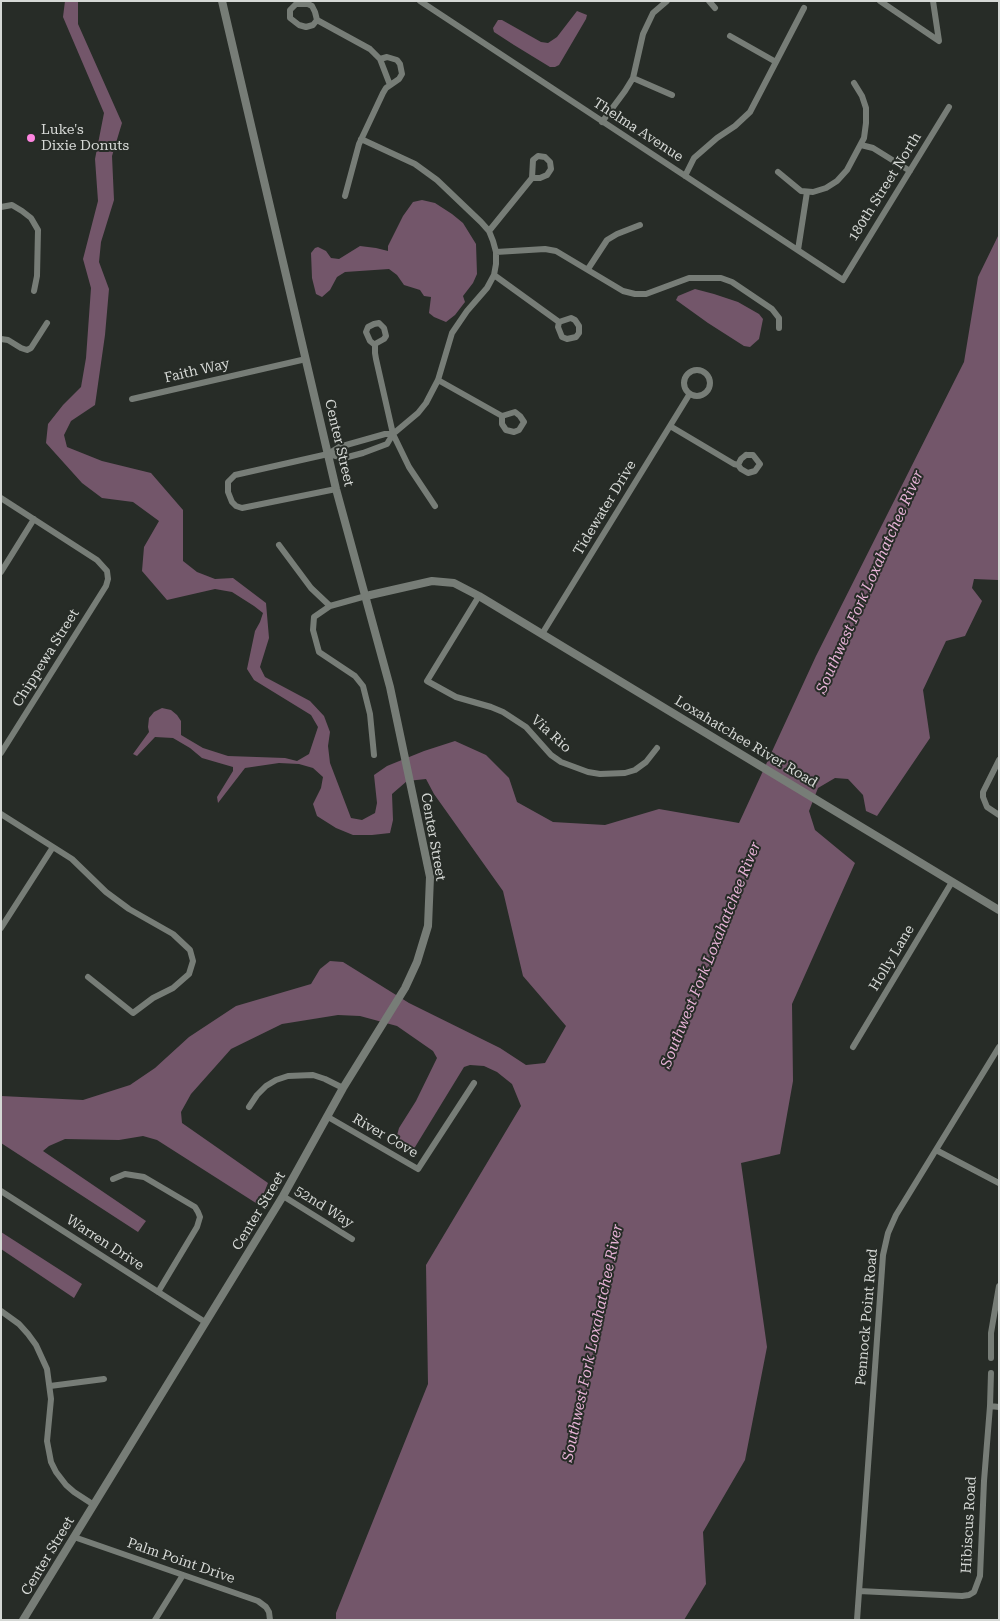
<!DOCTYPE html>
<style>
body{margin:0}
#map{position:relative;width:1000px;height:1621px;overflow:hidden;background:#272c27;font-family:"Roboto Serif",serif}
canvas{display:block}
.frame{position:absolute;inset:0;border:2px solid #d5d8d5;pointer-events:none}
</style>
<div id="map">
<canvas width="1000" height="1621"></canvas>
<div class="frame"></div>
</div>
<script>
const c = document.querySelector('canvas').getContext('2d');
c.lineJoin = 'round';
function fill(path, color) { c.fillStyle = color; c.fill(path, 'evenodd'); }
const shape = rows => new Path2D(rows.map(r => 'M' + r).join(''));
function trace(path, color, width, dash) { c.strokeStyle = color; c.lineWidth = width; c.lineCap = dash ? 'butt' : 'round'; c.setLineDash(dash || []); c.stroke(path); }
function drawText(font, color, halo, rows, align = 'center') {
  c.font = font + ' "Roboto Serif",serif'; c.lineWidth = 4; c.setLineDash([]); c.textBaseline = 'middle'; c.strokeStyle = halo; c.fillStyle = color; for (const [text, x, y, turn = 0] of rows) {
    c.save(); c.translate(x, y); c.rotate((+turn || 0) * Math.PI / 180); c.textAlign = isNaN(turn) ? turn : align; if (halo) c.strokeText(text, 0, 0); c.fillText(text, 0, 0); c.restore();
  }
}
fill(shape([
 [65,1,78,1,78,24,122,123,112,156,114,200,101,242,99,262,109,289,105,335,95,405,71,421,64,435,67,447,102,461,151,473,183,510,183,561,197,572,215,579,233,578,266,603,269,638,260,667,265,677,310,701,324,716,330,732,328,746,330,763,351,818,362,820,375,813,377,803,374,775,387,766,424,751,455,741,486,755,509,778,517,802,553,822,605,825,659,809,739,823,816,656,964,362,978,277,999,234,999,578,998,580,974,579,972,588,982,601,965,636,946,641,923,690,930,738,877,816,866,811,863,795,848,779,835,778,818,788,809,811,815,830,855,863,792,1004,793,1081,780,1154,741,1163,767,1347,745,1460,703,1532,706,1584,684,1620,336,1620,336,1613,428,1384,426,1265,521,1106,512,1084,497,1072,484,1066,470,1065,464,1067,412,1152,395,1143,399,1128,416,1101,437,1058,433,1051,397,1026,360,1016,338,1015,282,1024,231,1049,191,1094,181,1112,182,1123,268,1183,259,1205,157,1140,143,1136,119,1140,65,1139,49,1146,43,1151,146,1221,138,1232,1,1143,1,1096,83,1100,130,1085,155,1068,189,1037,236,1006,311,984,320,969,330,961,343,962,409,1003,500,1048,526,1065,545,1063,566,1026,523,976,503,891,434,794,426,779,407,781,392,794,393,820,390,833,372,835,353,835,336,828,317,816,313,804,321,788,323,777,313,768,299,764,279,763,245,768,218,803,217,797,233,771,233,767,202,758,190,748,173,738,155,737,137,756,133,754,149,732,148,727,149,718,154,712,162,708,171,710,177,715,181,721,181,735,203,748,228,756,285,758,297,761,309,754,318,727,311,715,254,680,247,669,255,631,260,622,263,613,254,606,232,592,215,589,167,600,142,571,144,547,159,521,133,502,102,498,82,483,46,443,48,424,63,405,81,387,86,358,91,288,83,259,98,201,95,159,104,113,63,17],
 [577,11,587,15,586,19,559,65,555,67,550,67,514,45,494,32,493,28,498,20,502,20,541,42,548,43,557,37],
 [422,200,435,203,452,214,463,223,476,244,477,274,473,283,463,296,465,302,455,315,446,322,434,317,429,313,431,297,424,296,420,290,404,285,397,275,389,269,345,272,337,277,330,290,322,297,316,294,312,278,311,253,315,248,318,247,326,251,331,258,339,259,360,246,376,248,388,251,388,246,403,216,413,202],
 [695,289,714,294,738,302,759,314,763,319,759,339,750,347,744,346,708,323,676,300,678,296],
 [1,1232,82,1284,74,1298,1,1249]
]), '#73566a');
trace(shape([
 [420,1,843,280,949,107],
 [709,1,715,8],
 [880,1,939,41,933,1],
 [317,20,315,12,312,6,308,4,296,4,290,10,290,18,299,25,306,27,313,25,317,20,370,49,380,59,390,85],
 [730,36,776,62],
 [633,78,672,95],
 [602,122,625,91,633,78,643,34,653,13,667,1],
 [861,145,873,148,910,171],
 [778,172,801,191,813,192,826,188,837,181,847,170,864,138,866,123,866,108,862,96,854,83],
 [685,176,694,158,717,138,735,126,750,112,804,8],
 [345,196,359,144,383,93,386,88,399,79,402,74,400,64,397,60,387,57,380,59],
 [1,207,12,205,22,211,31,218,38,230,37,276,34,291],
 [489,231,532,178,533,160,538,156,545,157,550,162,551,169,547,175,540,178,532,178],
 [798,250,807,192],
 [496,252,545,249,556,251,623,291,635,294,646,294,689,278,721,278,732,282,772,309,779,318,779,328],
 [588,269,607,240,617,234,640,225],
 [494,275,559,322,558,327,562,337,567,339,576,337,579,333,579,326,575,320,571,318,559,322],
 [1,339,8,340,21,348,27,350,31,348,47,323],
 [375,345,370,341,366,332,368,327,374,324,379,323,384,328,386,336,384,339,375,344,375,353,376,359,393,434,409,467,435,506],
 '684 383a13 13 0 1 1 26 0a13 13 0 1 1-26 0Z',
 [438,380,502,416,502,424,506,430,514,432,519,430,524,422,520,416,515,412,502,416],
 [132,399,306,359],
 [670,426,734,464,738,465],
 [328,454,344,458,363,453,387,444,393,434,418,413,426,403,438,380,452,333,467,311,487,288,494,275,496,264,496,252,493,241,489,231,481,222,437,180,415,164,361,139],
 [746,455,753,455,760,464,755,471,748,473,741,469,738,465,741,459,746,455],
 [336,489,242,508,236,506,232,502,228,492,228,482,235,475,328,454,339,447,385,434,393,434],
 [1,498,97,560,107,571,108,579,106,586,1,753],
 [279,545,311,588,330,606],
 [1,572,34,519],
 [366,596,330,606,314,617,313,630,319,652,355,676,363,686,370,714,374,755],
 [479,596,427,681,456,697,491,707,503,712,526,727,551,755,561,762,588,772,600,774,625,773,635,770,646,762,657,748],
 [542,634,689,395],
 [999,760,983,792,983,797,987,807,999,815],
 [1,814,72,859,106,892,129,909,173,934,190,950,193,961,189,974,173,988,153,998,133,1013,88,977],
 [1,928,53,847],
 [853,1047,952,882],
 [249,1107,257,1095,266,1086,276,1080,288,1076,313,1075,325,1079,343,1088],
 [328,1117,418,1169,474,1083],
 [936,1150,999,1183],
 [113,1179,125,1174,144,1177,195,1207,198,1212,200,1217,197,1227,158,1292],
 [1,1191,205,1322],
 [283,1196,352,1239],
 [1,1311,19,1324,28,1334,36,1345,47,1369,51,1399,47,1441,51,1462,56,1472,66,1485,74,1492,94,1505],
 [991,1358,991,1333,999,1286],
 [50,1386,104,1379],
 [990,1406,999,1407],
 [74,1537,258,1601,266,1607,269,1612,270,1620],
 [859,1591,962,1596,969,1595,974,1592,980,1576,984,1481,990,1406,991,1373],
 [155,1620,183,1575],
 [857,1620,883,1255,888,1233,896,1215,999,1047]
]), '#777d77', 6);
trace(shape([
 [366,596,432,581,454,583,479,596,999,910],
 [23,1620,283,1196,343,1088,405,988,417,962,428,926,430,877,390,687,336,489,222,1]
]), '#777d77', 8);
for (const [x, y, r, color] of [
 [31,138,5,"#fe85e0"]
]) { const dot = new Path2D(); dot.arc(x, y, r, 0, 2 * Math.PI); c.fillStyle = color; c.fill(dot); trace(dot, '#272c27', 2); }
drawText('14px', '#d5d8d5', '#272c27', [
 ["Luke's",41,130],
 ["Dixie Donuts",41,146]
], 'left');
drawText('14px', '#d5d8d5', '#272c27', [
 ["Thelma Avenue",638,130,33],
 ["180th Street North",885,187,-58],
 ["Faith Way",197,371,-13],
 ["Center Street",339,443,77],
 ["Tidewater Drive",605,508,-59],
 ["Chippewa Street",46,658,-58],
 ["Via Rio",551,734,42],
 ["Loxahatchee River Road",746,742,31],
 ["Center Street",433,837,80],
 ["Holly Lane",892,958,-59],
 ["River Cove",385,1136,30],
 ["52nd Way",324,1207,32],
 ["Center Street",259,1211,-59],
 ["Warren Drive",105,1243,33],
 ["Pennock Point Road",867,1317,-85],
 ["Hibiscus Road",969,1525,-87],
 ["Center Street",48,1556,-59],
 ["Palm Point Drive",181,1561,19]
]);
drawText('italic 15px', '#e6b2d6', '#272c27', [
 ["Southwest Fork Loxahatchee River",870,582,-66],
 ["Southwest Fork Loxahatchee River",711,955,-68],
 ["Southwest Fork Loxahatchee River",593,1343,-78]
]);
</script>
